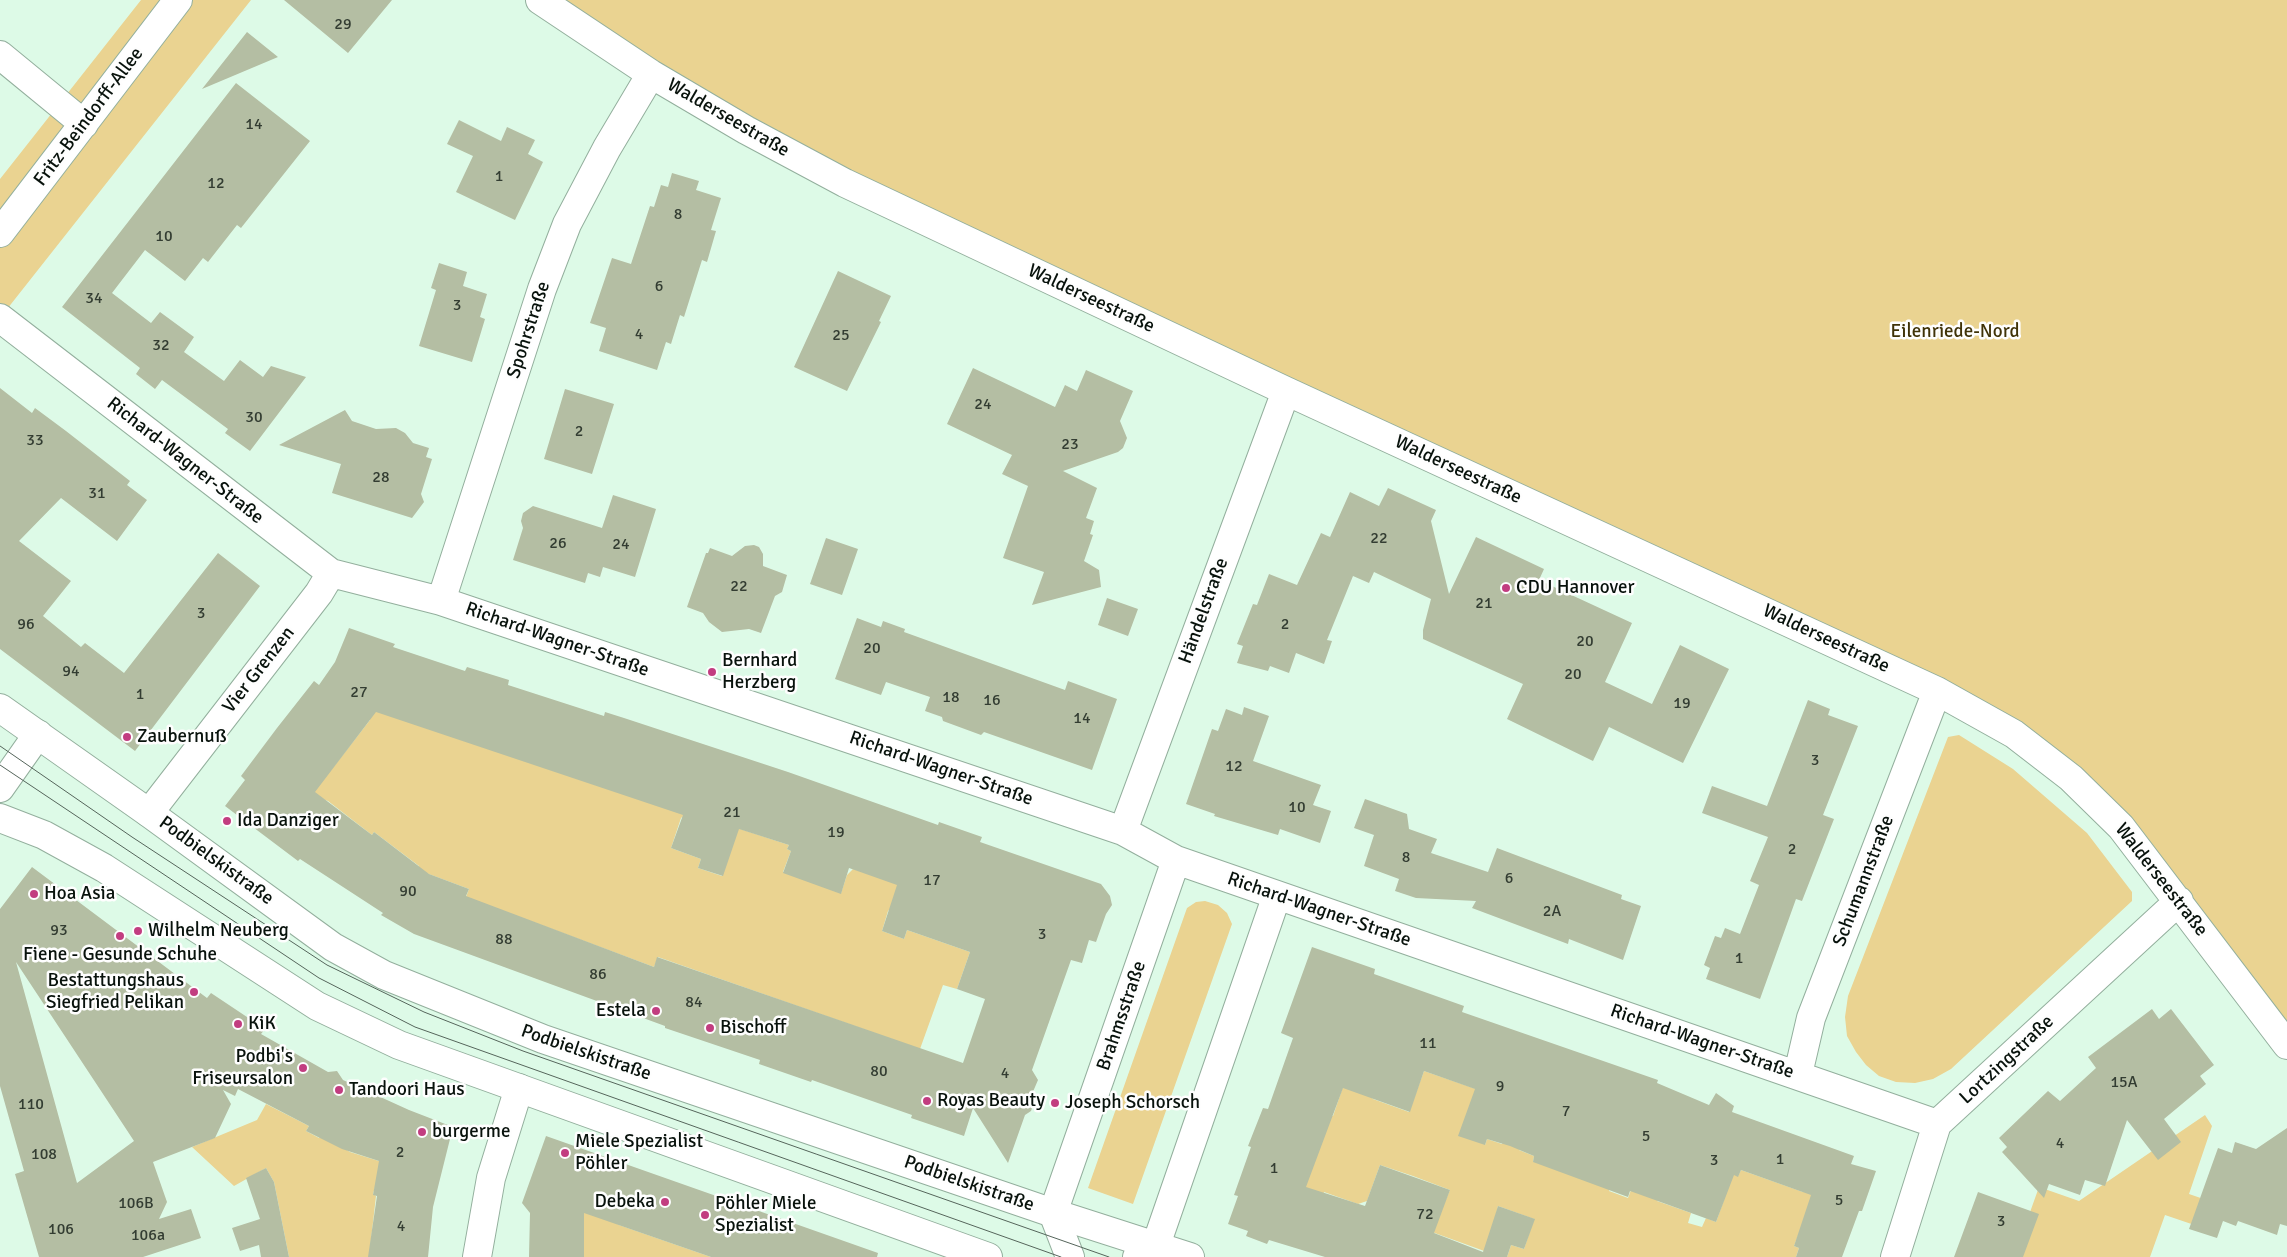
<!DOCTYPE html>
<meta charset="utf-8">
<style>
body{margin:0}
canvas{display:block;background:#ddfae7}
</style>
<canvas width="2287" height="1257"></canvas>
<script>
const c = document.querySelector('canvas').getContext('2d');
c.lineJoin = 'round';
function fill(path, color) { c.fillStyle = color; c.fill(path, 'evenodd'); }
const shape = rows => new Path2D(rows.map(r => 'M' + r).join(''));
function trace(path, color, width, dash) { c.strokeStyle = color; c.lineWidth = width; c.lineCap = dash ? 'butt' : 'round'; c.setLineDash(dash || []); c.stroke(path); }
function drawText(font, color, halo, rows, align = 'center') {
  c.font = font + ' Signika,sans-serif'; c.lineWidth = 5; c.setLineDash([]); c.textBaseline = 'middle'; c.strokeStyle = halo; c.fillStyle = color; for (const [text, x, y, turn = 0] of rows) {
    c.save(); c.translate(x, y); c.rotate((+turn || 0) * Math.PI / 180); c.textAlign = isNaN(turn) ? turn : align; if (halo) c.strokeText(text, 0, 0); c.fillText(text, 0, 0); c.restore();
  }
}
fill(shape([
 [141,0,251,0,0,318,0,179],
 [540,0,2287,0,2287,1045,2179,901,2014,734,845,183],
 [374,709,702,801,681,818,671,848,701,859,698,868,722,876,732,847,731,826,789,845,787,849,791,851,783,872,841,893,847,875,853,869,913,886,888,911,882,931,904,939,907,930,970,952,957,989,943,985,920,1049,658,957,654,967,466,897,469,889,418,870,419,866,374,832,372,835,328,801,307,794,335,765,370,720,369,717],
 [1959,735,2013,769,2087,833,2132,892,2132,901,1951,1069,1933,1079,1915,1083,1896,1082,1879,1076,1866,1065,1856,1052,1847,1036,1845,1017,1848,996,1948,737],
 [1205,901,1218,905,1227,913,1232,924,1133,1204,1088,1188,1187,908,1196,902],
 [1424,1071,1479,1090,1485,1145,1487,1139,1502,1144,1518,1097,1537,1102,1519,1150,1534,1156,1533,1162,1622,1155,1609,1191,1628,1198,1631,1190,1669,1166,1657,1201,1691,1213,1688,1223,1702,1227,1706,1218,1716,1222,1724,1200,1723,1170,1738,1176,1741,1170,1803,1192,1815,1191,1794,1246,1799,1248,1796,1257,1507,1257,1511,1245,1524,1249,1534,1219,1498,1206,1487,1252,1432,1232,1450,1190,1413,1176,1380,1165,1367,1201,1358,1204,1324,1192,1323,1195,1306,1190,1298,1178,1331,1116,1333,1116,1348,1072,1373,1099,1409,1112],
 [266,1104,309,1126,306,1131,319,1138,321,1134,350,1152,382,1162,373,1194,376,1196,369,1257,289,1257,274,1182,266,1168,234,1186,192,1147,257,1120],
 [2205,1115,2212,1126,2189,1194,2221,1205,2212,1231,2165,1215,2150,1257,2014,1257,2039,1187,2079,1201],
 [583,1202,619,1225,711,1257,584,1257]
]), '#ead391');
fill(shape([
 [284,0,392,0,348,53],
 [247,32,278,57,202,89],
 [236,83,310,141,241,228,237,225,208,262,203,258,185,281,145,250,112,293,151,323,160,312,194,337,184,352,224,381,240,360,263,377,271,366,306,377,250,451,225,433,228,429,162,380,155,389,136,374,140,368,62,307],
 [459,120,501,141,507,127,535,140,528,154,543,162,515,220,456,192,473,156,447,144],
 [672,173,699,181,696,190,721,198,711,230,716,231,707,262,702,260,684,317,680,315,671,344,666,342,657,370,599,351,606,328,590,323,612,258,631,264,650,206,654,207,661,185,668,187],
 [439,263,467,272,463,286,487,294,480,317,485,319,472,362,419,346,436,290,431,288],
 [838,271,891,296,879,321,881,322,847,391,794,367],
 [973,368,1055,407,1065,385,1077,391,1086,370,1133,391,1120,421,1127,438,1123,448,1118,452,1063,471,1097,488,1086,518,1094,521,1090,534,1093,535,1084,561,1099,570,1101,587,1032,605,1044,572,1003,558,1028,486,1002,474,1012,455,947,424],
 [0,388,32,413,35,408,66,431,130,481,127,485,147,500,117,541,61,498,19,541,71,581,43,616,81,647,85,643,124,673,218,553,260,586,135,751,0,649],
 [565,389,614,404,592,474,544,459],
 [345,410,352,421,376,429,396,428,405,433,413,443,429,448,426,457,432,459,421,494,424,502,412,518,332,493,341,464,279,445],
 [1388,488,1436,510,1431,521,1449,594,1476,537,1544,569,1539,580,1632,623,1605,682,1652,704,1680,645,1729,669,1683,763,1609,727,1593,761,1507,719,1523,684,1423,639,1423,630,1431,599,1374,572,1369,583,1353,576,1327,640,1332,641,1324,664,1296,653,1289,673,1270,666,1268,671,1237,663,1243,646,1237,644,1253,604,1257,605,1269,574,1297,585,1321,533,1330,537,1350,492,1379,506],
 [613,495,656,509,635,577,603,567,600,577,588,573,585,583,513,560,523,528,521,521,523,513,533,506,602,528],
 [826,538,858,549,842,595,810,584],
 [754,545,759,547,763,554,763,566,787,575,782,592,775,596,761,633,749,629,722,632,709,622,703,613,687,607,706,553,708,553,710,548,732,556,745,546],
 [1107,598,1138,609,1128,636,1098,625],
 [857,618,881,627,883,621,905,629,904,632,1065,690,1068,681,1117,699,1092,770,984,732,981,735,943,721,942,717,925,711,930,697,886,682,881,695,835,679],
 [349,628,395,644,393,647,465,671,467,667,509,680,508,685,604,716,605,712,624,718,788,772,938,825,939,822,982,837,980,842,1101,884,1110,896,1112,905,1106,914,1096,942,1089,940,1082,963,1071,960,1032,1070,1038,1080,1032,1094,1035,1100,1031,1111,1025,1115,1008,1163,973,1108,964,1136,911,1118,912,1115,812,1080,811,1082,759,1064,760,1060,665,1028,665,1026,414,934,381,915,383,913,300,859,298,861,225,806,245,780,241,776,277,728,314,681,319,685,335,662],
 [376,712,683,815,671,848,701,859,698,868,723,876,739,829,789,845,787,849,791,851,783,873,841,894,849,868,897,885,882,931,904,939,907,930,970,952,957,989,985,999,963,1063,657,957,654,967,466,896,469,889,429,874,374,832,372,835,315,792],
 [1808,700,1830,709,1828,715,1858,726,1823,815,1834,819,1802,901,1796,899,1760,999,1706,979,1710,968,1704,965,1715,936,1721,938,1725,928,1740,934,1759,885,1750,881,1768,837,1702,813,1712,786,1767,806],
 [1244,707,1269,716,1253,761,1321,785,1313,805,1331,811,1320,843,1280,829,1278,835,1214,816,1215,814,1186,804,1212,729,1218,731,1226,709,1242,715],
 [1365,799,1407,814,1409,829,1437,839,1431,853,1488,872,1497,848,1622,895,1621,899,1641,906,1623,960,1569,939,1568,944,1472,908,1476,901,1416,898,1395,891,1399,879,1364,866,1374,835,1354,828],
 [32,867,207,998,211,993,265,1029,261,1034,328,1072,337,1071,343,1080,409,1110,453,1127,433,1207,428,1257,368,1257,377,1196,373,1195,379,1161,342,1149,306,1131,309,1126,238,1089,235,1096,223,1090,231,1104,215,1138,153,1162,167,1202,159,1219,191,1209,201,1238,143,1257,39,1257,15,1174,24,1171,0,1086,0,909],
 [16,962,134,1141,77,1183,61,1125],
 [1312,947,1375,969,1374,974,1464,1006,1462,1012,1658,1080,1657,1083,1709,1105,1716,1093,1734,1106,1732,1112,1854,1156,1851,1164,1876,1171,1862,1211,1859,1211,1842,1257,1796,1257,1799,1248,1794,1246,1811,1195,1741,1170,1738,1177,1734,1175,1716,1222,1630,1191,1628,1197,1533,1162,1534,1156,1510,1146,1487,1139,1485,1145,1458,1136,1475,1089,1424,1071,1410,1112,1343,1088,1306,1187,1365,1206,1380,1165,1450,1190,1434,1233,1483,1252,1498,1206,1535,1219,1524,1249,1511,1245,1507,1257,1325,1257,1269,1240,1267,1244,1246,1236,1248,1231,1228,1224,1238,1196,1234,1195,1251,1147,1248,1146,1263,1108,1268,1109,1293,1038,1281,1033],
 [2152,1009,2159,1019,2171,1009,2214,1065,2200,1076,2206,1084,2164,1119,2181,1142,2158,1160,2127,1120,2105,1186,2085,1180,2080,1195,2049,1184,2044,1198,2002,1152,2007,1147,1999,1138,2048,1091,2060,1101,2096,1068,2088,1057],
 [2287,1128,2287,1226,2280,1224,2277,1235,2238,1221,2236,1226,2223,1221,2217,1238,2189,1229,2218,1148,2232,1153,2235,1142,2256,1149],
 [546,1136,878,1253,877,1257,711,1257,584,1213,584,1257,529,1257,530,1213,522,1203],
 [266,1168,274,1182,289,1257,261,1257,259,1245,240,1251,232,1228,260,1219,246,1178],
 [1978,1192,2039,1214,2023,1257,1954,1257]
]), '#b4bea3');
const minor = shape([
 [540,0,651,74,746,130,845,183,1286,391,1937,691,2014,734,2071,778,2121,827,2287,1045],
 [0,55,84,124],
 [0,233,178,0],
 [0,318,331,573,441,601,1123,831,1176,860,1937,1124],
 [441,601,542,289,567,224,607,148,651,74],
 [0,788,38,734],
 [149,813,319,593,331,573],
 [1123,831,1286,391],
 [1798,1074,1811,1018,1937,691],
 [477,1257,491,1178,519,1088],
 [1070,1257,1053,1213,1176,860],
 [1137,1257,1156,1245,1277,895],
 [1895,1257,1937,1124,2179,901]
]);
const major = shape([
 [0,708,149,813,333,947,384,975,543,1039,1053,1213,1190,1257],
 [0,818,44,835,104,868,317,1006,399,1045,988,1257]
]);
trace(minor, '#93af9d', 30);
trace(major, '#93af9d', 30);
trace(minor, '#fff', 28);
trace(major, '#fff', 28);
trace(shape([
 [0,746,132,837,327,965,424,1012,523,1051,1109,1257],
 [0,765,319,978,415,1027,1061,1257]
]), '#55655b', 1);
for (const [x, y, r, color] of [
 [1506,588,5,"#c23d80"],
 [712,672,5,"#c23d80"],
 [127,737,5,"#c23d80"],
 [227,821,5,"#c23d80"],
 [34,894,5,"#c23d80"],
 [138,931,5,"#c23d80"],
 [120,936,5,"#c23d80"],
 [194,992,5,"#c23d80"],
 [656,1011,5,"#c23d80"],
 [238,1024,5,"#c23d80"],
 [710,1028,5,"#c23d80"],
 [303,1068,5,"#c23d80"],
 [339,1090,5,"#c23d80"],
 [927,1101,5,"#c23d80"],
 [1055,1103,5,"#c23d80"],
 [422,1132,5,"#c23d80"],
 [565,1153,5,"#c23d80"],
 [665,1202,5,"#c23d80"],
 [705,1215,5,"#c23d80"]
]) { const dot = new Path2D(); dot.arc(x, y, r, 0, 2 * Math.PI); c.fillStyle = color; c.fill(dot); trace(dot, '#fefefe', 2); }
drawText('16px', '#333d32', null, [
 ["29",343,25],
 ["14",254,125],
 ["1",499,177],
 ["12",216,184],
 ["8",678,215],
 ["10",164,237],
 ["6",659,287],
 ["34",94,299],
 ["3",457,306],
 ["4",639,335],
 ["25",841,336],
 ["32",161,346],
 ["24",983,405],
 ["30",254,418],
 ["2",579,432],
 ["33",35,441],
 ["23",1070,445],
 ["28",381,478],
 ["31",97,494],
 ["22",1379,539],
 ["26",558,544],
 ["24",621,545],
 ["22",739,587],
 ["21",1484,604],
 ["3",201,614],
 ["96",26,625],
 ["2",1285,625],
 ["20",1585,642],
 ["20",872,649],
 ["94",71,672],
 ["20",1573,675],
 ["27",359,693],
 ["1",140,695],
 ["18",951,698],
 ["16",992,701],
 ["19",1682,704],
 ["14",1082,719],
 ["3",1815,761],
 ["12",1234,767],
 ["10",1297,808],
 ["21",732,813],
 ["19",836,833],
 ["2",1792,850],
 ["8",1406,858],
 ["6",1509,879],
 ["17",932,881],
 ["90",408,892],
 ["2A",1552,912],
 ["93",59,931],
 ["3",1042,935],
 ["88",504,940],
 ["1",1739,959],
 ["86",598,975],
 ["84",694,1003],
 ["11",1428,1044],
 ["80",879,1072],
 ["4",1005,1074],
 ["15A",2124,1083],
 ["9",1500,1087],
 ["110",31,1105],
 ["7",1566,1112],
 ["5",1646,1137],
 ["4",2060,1144],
 ["2",400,1153],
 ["108",44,1155],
 ["1",1780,1160],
 ["3",1714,1161],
 ["1",1274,1169],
 ["5",1839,1201],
 ["106B",136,1204],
 ["72",1425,1215],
 ["3",2001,1222],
 ["4",401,1227],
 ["106",61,1230],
 ["106a",148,1236]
]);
drawText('19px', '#08120c', '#fefefe', [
 ["Fritz-Beindorff-Allee",89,117,-53],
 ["Walderseestraße",728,118,30],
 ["Walderseestraße",1091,299,25],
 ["Spohrstraße",529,330,-72],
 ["Richard-Wagner-Straße",185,461,38],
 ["Walderseestraße",1458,470,25],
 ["Händelstraße",1204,611,-70],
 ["Walderseestraße",1826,639,25],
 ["Richard-Wagner-Straße",557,640,19],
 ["Vier Grenzen",259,670,-52],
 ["Richard-Wagner-Straße",941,769,19],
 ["Podbielskistraße",216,861,36],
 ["Walderseestraße",2161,880,52],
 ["Schumannstraße",1864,881,-69],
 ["Richard-Wagner-Straße",1319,910,19],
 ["Brahmsstraße",1122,1016,-71],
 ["Richard-Wagner-Straße",1702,1042,19],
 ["Podbielskistraße",586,1053,19],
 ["Lortzingstraße",2007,1060,-43],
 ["Podbielskistraße",969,1184,19]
]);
drawText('19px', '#403308', '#fefefe', [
 ["Eilenriede-Nord",1955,332]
]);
drawText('19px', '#08120c', '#fefefe', [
 ["CDU Hannover",1516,588],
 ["Bernhard",722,661],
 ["Herzberg",722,683],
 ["Zaubernuß",137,737],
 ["Ida Danziger",237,821],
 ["Hoa Asia",44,894],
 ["Wilhelm Neuberg",148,931],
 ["Fiene - Gesunde Schuhe",120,955,"center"],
 ["Bestattungshaus",184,981,"right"],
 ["Siegfried Pelikan",184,1003,"right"],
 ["Estela",646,1011,"right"],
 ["KiK",248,1024],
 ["Bischoff",720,1028],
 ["Podbi's",293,1057,"right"],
 ["Friseursalon",293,1079,"right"],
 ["Tandoori Haus",349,1090],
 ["Royas Beauty",937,1101],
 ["Joseph Schorsch",1065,1103],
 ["burgerme",432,1132],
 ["Miele Spezialist",575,1142],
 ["Pöhler",575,1164],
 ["Debeka",655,1202,"right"],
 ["Pöhler Miele",715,1204],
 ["Spezialist",715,1226]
], 'left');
</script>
